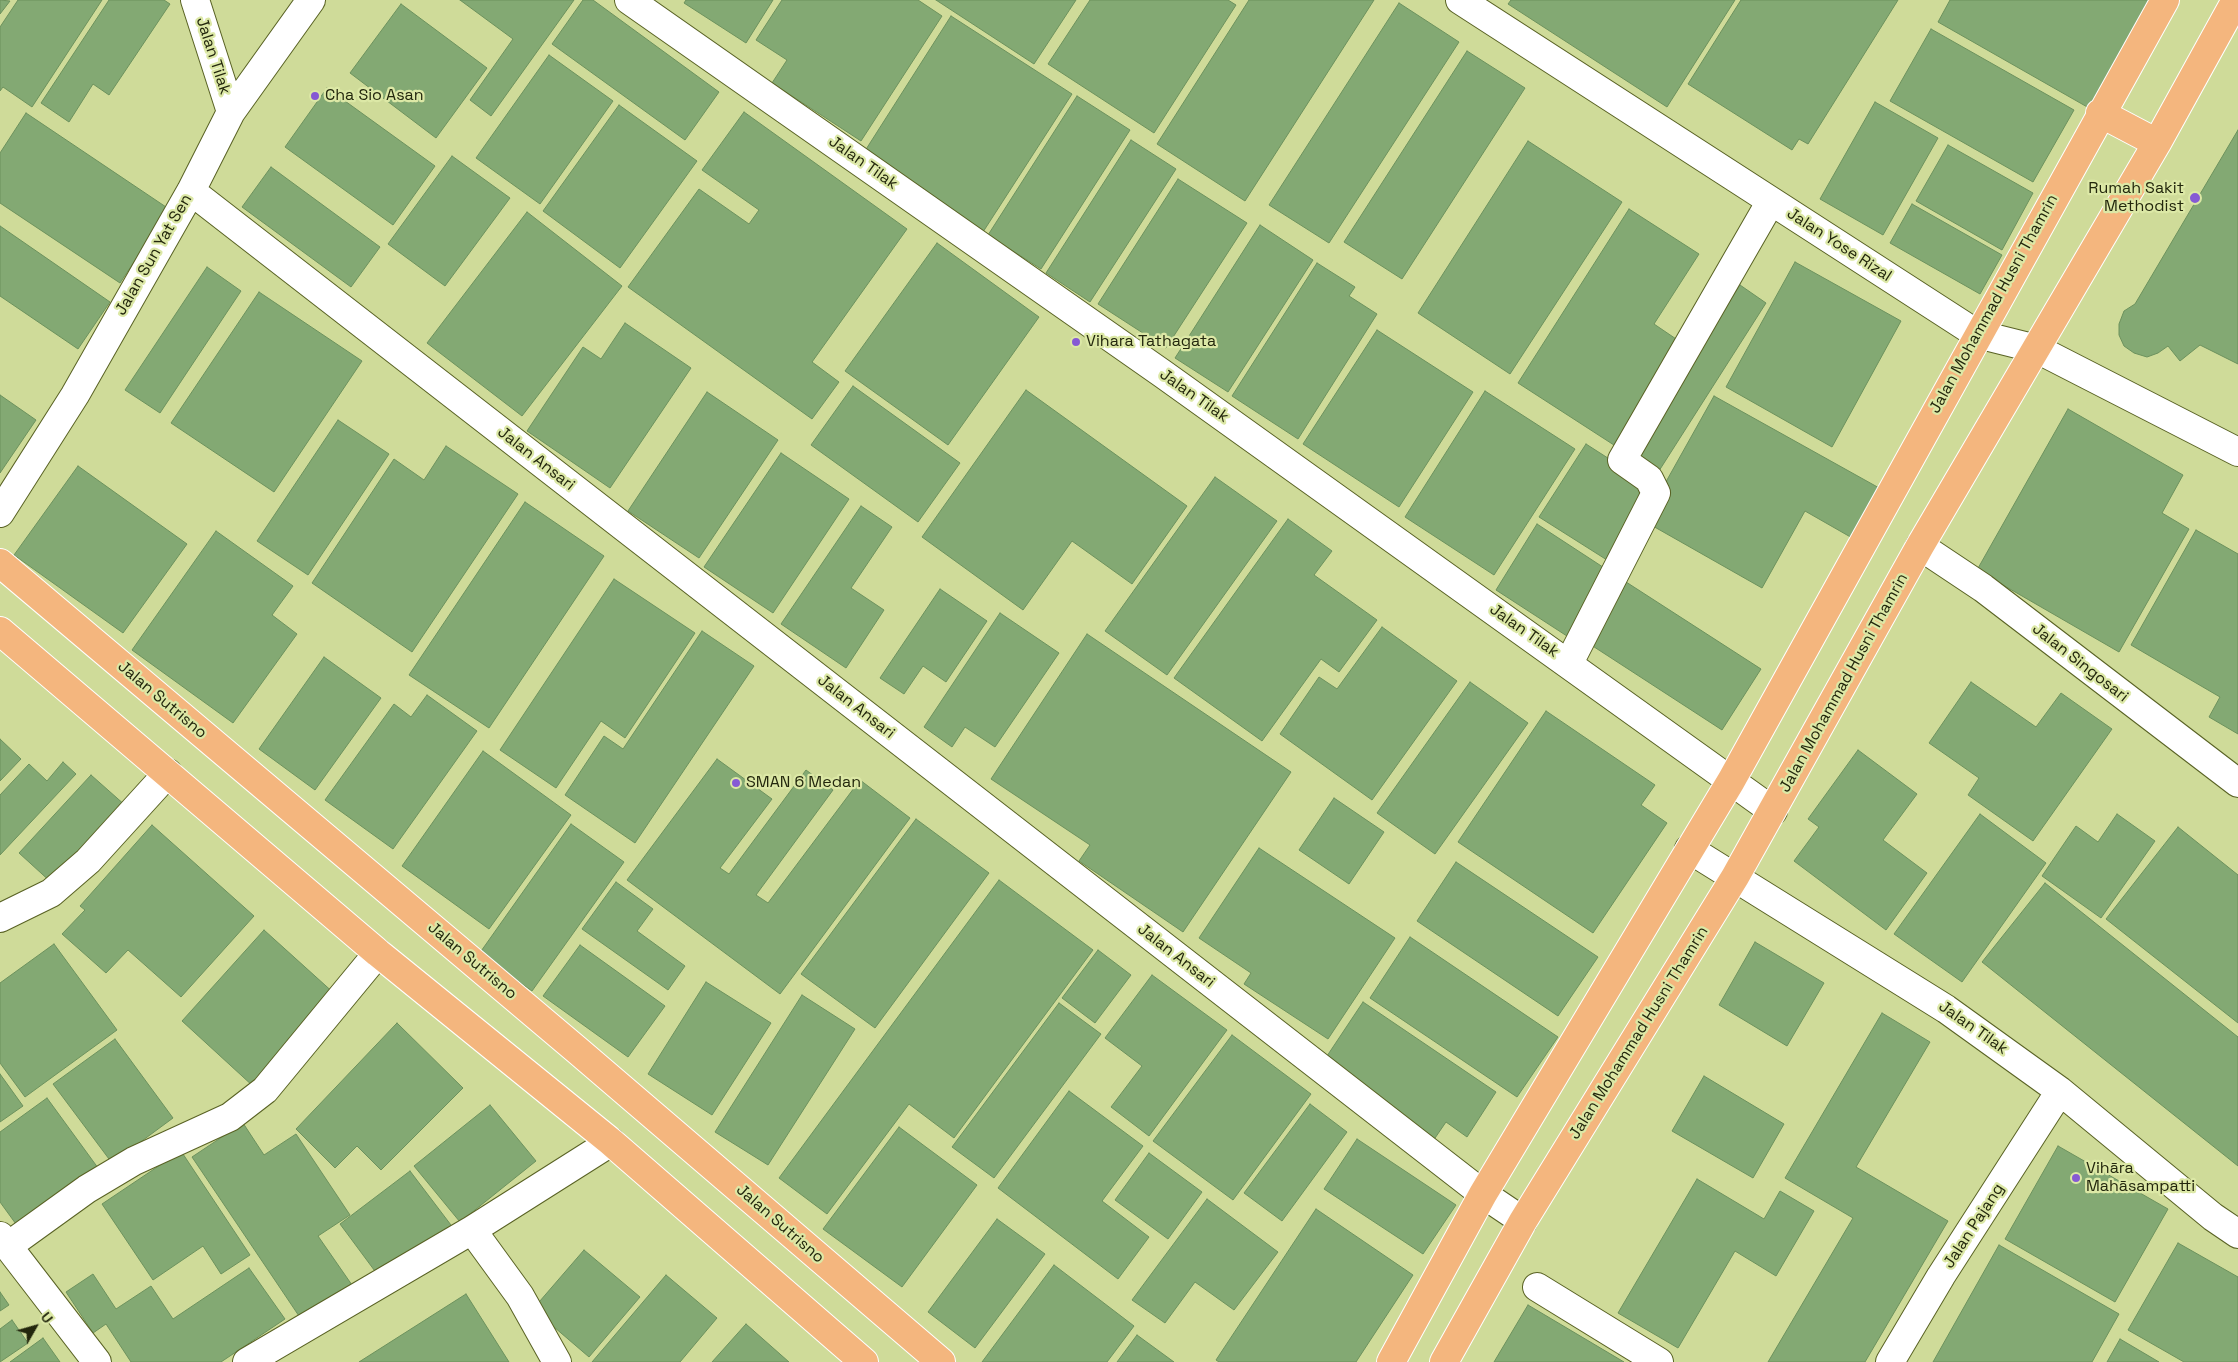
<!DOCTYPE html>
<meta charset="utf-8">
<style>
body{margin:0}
#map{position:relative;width:2238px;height:1362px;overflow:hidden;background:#cfdb99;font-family:"Space Grotesk",sans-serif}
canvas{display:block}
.north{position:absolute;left:10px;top:1302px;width:50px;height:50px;-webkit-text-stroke:4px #dce8a6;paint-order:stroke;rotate:52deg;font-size:14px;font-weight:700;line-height:20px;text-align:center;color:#23270d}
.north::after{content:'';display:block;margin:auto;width:18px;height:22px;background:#23270d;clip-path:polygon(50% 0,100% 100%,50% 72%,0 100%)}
</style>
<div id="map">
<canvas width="2238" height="1362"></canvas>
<div class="north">U</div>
</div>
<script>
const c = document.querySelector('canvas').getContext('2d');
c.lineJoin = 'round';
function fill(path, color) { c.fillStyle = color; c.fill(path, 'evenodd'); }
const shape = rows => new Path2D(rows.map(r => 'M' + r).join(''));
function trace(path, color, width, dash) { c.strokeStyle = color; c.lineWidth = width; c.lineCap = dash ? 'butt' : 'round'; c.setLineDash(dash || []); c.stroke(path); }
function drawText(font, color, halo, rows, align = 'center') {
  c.font = font + ' "Space Grotesk",sans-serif'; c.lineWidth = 4.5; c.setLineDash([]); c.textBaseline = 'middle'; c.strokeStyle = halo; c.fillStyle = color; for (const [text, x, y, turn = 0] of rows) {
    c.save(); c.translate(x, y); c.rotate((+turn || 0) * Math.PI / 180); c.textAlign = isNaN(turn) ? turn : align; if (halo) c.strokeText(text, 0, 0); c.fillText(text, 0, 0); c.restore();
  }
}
const building = shape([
 [0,0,10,1,0,14,0,0],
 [18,0,102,0,32,107,3,87,0,91,0,27,18,0],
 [109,0,164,0,170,4,109,95,93,84,69,122,41,103,109,0],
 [460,0,574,0,491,116,470,100,513,39,460,0],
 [583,0,593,0,719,92,685,140,552,44,583,0],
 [686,0,773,0,746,43,684,3,686,0],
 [782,0,918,0,942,16,861,141,772,83,787,60,756,40,782,0],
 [936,0,1076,0,1034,64,936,0],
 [1090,0,1228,0,1236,5,1154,133,1048,64,1090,0],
 [1249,0,1374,0,1245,201,1157,144,1249,0],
 [1511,0,1735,0,1667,107,1508,4,1511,0],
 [1741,0,1898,0,1808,144,1799,139,1792,150,1688,84,1741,0],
 [1950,0,2150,0,2089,108,1938,22,1950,0],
 [1399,3,1459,42,1329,243,1269,205,1399,3],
 [401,4,487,68,436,138,350,73,401,4],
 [951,16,1072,94,983,232,863,154,951,16],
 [1931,29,2074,110,2033,182,1890,101,1931,29],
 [1467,51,1525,88,1402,279,1344,242,1467,51],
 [549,55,613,101,540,204,476,158,549,55],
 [327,88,435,166,393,225,285,147,327,88],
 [1077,96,1130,130,1041,269,988,235,1077,96],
 [1875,102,1938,138,1883,235,1820,199,1875,102],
 [619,105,697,161,620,268,543,211,619,105],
 [744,112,907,229,812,362,839,382,812,419,628,287,699,189,749,224,759,210,702,170,744,112],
 [26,113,169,209,120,283,0,203,0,153,26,113],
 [2238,130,2238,364,2200,345,2180,361,2168,346,2158,353,2147,357,2134,353,2124,346,2119,335,2119,324,2124,311,2135,304,2238,130],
 [1131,140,1176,169,1090,302,1046,273,1131,140],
 [1528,141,1622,202,1510,374,1418,313,1528,141],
 [1948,145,2033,193,2002,250,1916,201,1948,145],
 [452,156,510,198,445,286,388,244,452,156],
 [271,167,380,247,351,287,242,207,271,167],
 [1178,179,1247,223,1166,348,1098,304,1178,179],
 [1912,204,2002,255,1980,294,1890,243,1912,204],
 [1629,209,1699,254,1654,324,1682,343,1617,447,1518,383,1629,209],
 [527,212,622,286,522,416,427,343,527,212],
 [1260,225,1313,260,1228,392,1175,358,1260,225],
 [0,226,110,302,78,349,0,296,0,226],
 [937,243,1039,317,948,445,845,371,937,243],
 [1795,262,1901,321,1832,447,1726,387,1795,262],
 [1317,263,1355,287,1349,296,1377,314,1298,439,1232,396,1317,263],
 [207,267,241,291,160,413,125,390,207,267],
 [1740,285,1766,303,1657,474,1631,457,1740,285],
 [259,292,362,361,274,492,171,423,259,292],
 [625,323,691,368,610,488,527,431,583,347,601,359,625,323],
 [1377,330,1473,392,1399,507,1303,444,1377,330],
 [853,386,960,463,918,522,811,445,853,386],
 [1026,390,1187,506,1132,584,1072,541,1023,610,922,537,1026,390],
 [1485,391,1575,449,1494,575,1405,517,1485,391],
 [707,392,778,440,699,558,628,511,707,392],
 [0,395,36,420,0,473,0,395],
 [1714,396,1881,489,1854,539,1805,511,1762,588,1644,521,1714,396],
 [2068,409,2183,475,2162,513,2189,529,2119,652,1977,570,2068,409],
 [338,420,389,454,308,575,257,541,338,420],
 [1586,444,1653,487,1607,560,1539,517,1586,444],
 [446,446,518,494,412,652,312,583,394,459,424,480,446,446],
 [781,453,849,499,773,613,704,567,781,453],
 [78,466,187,544,123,633,14,555,78,466],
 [1215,477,1277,521,1167,675,1105,631,1215,477],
 [525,502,604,556,489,728,409,675,525,502],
 [861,506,892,527,851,588,884,610,846,668,781,624,861,506],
 [1288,519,1332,551,1314,575,1377,620,1339,672,1321,659,1262,741,1174,678,1288,519],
 [1537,524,1612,573,1570,638,1496,590,1537,524],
 [2196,530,2238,554,2238,734,2209,717,2220,697,2131,645,2196,530],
 [216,531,293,586,272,615,297,634,233,723,132,650,216,531],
 [614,579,695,633,625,738,601,721,556,788,500,750,614,579],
 [1623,580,1761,669,1722,730,1585,641,1623,580],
 [940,589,987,621,946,682,923,666,904,694,880,678,940,589],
 [1000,613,1059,653,995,747,965,727,952,747,924,727,1000,613],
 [1382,627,1457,681,1372,800,1280,734,1319,677,1337,689,1382,627],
 [702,631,754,666,635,843,565,795,604,736,623,749,702,631],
 [1087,634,1291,772,1183,932,1079,861,1090,845,991,779,1087,634],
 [324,657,381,698,315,790,259,749,324,657],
 [1470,682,1528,723,1435,854,1377,813,1470,682],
 [1971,682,2036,727,2061,693,2112,729,2033,841,1968,795,1979,778,1929,743,1971,682],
 [427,695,477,731,393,849,325,800,394,704,411,717,427,695],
 [1546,711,1655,785,1641,805,1667,823,1593,933,1458,842,1546,711],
 [0,739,21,759,0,781,0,739],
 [1858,750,1917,794,1883,840,1927,873,1886,930,1794,861,1819,827,1808,819,1858,750],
 [483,751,571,815,489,929,402,866,483,751],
 [717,759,772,799,720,868,729,874,806,770,833,790,756,895,768,903,860,780,910,818,780,994,627,880,717,759],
 [63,762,76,774,0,855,0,795,29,764,47,781,63,762],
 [91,775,126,806,53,884,19,853,91,775],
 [1334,798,1384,832,1349,884,1299,850,1334,798],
 [1980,814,2046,863,1962,982,1894,934,1980,814],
 [2117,814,2155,841,2101,918,2042,876,2076,826,2098,842,2117,814],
 [916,819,989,873,875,1028,801,974,916,819],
 [571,824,624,862,532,991,479,954,571,824],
 [152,825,254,916,181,997,128,950,106,973,62,934,85,910,80,906,152,825],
 [2178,827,2238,875,2238,1023,2106,919,2178,827],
 [1259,848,1395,938,1328,1039,1244,984,1251,973,1199,938,1259,848],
 [1456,862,1598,957,1558,1016,1417,921,1456,862],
 [999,880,1093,950,954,1138,909,1104,827,1214,779,1178,999,880],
 [616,882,653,909,637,931,685,966,668,990,582,929,616,882],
 [2045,883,2238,1037,2238,1166,1982,962,2045,883],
 [264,930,336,995,254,1087,182,1021,264,930],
 [1410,937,1558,1037,1517,1097,1370,998,1410,937],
 [1755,942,1824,983,1787,1046,1719,1005,1755,942],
 [54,944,117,1030,25,1097,0,1063,0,983,54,944],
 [580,945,665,1006,628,1057,543,996,580,945],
 [1098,950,1131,975,1095,1023,1062,998,1098,950],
 [1152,975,1227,1030,1149,1136,1111,1107,1142,1066,1105,1038,1152,975],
 [706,982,771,1023,712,1115,648,1074,706,982],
 [802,995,855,1029,768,1165,715,1132,802,995],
 [1363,1002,1496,1092,1467,1137,1446,1122,1433,1141,1321,1065,1363,1002],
 [1059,1003,1101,1034,994,1178,952,1147,1059,1003],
 [1882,1013,1930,1042,1856,1167,1948,1221,1865,1362,1768,1362,1853,1218,1785,1178,1882,1013],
 [397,1023,463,1088,381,1170,357,1146,335,1168,296,1129,397,1023],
 [1232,1035,1311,1094,1233,1200,1153,1141,1232,1035],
 [115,1039,173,1118,112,1163,53,1084,115,1039],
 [0,1074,23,1106,0,1122,0,1074],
 [1704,1076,1784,1124,1753,1178,1672,1131,1704,1076],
 [1069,1091,1143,1146,1102,1201,1149,1237,1118,1279,998,1188,1069,1091],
 [47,1098,101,1172,21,1231,0,1202,0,1132,47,1098],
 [1310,1104,1347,1132,1282,1221,1244,1193,1310,1104],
 [490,1105,536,1161,460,1222,414,1166,490,1105],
 [243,1123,264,1155,296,1134,350,1215,318,1236,352,1285,301,1319,192,1157,243,1123],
 [899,1127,977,1185,902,1287,823,1229,899,1127],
 [1357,1139,1456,1205,1423,1254,1324,1189,1357,1139],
 [2058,1146,2168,1209,2115,1302,2005,1239,2058,1146],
 [181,1151,250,1255,221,1274,203,1246,153,1280,102,1204,181,1151],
 [1149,1153,1202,1192,1168,1239,1115,1200,1149,1153],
 [410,1171,454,1229,383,1282,340,1224,410,1171],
 [1697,1179,1764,1219,1780,1191,1814,1211,1776,1276,1735,1251,1678,1348,1618,1313,1697,1179],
 [1207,1199,1278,1252,1234,1310,1195,1282,1165,1323,1132,1300,1207,1199],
 [1316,1209,1413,1275,1356,1362,1219,1362,1216,1360,1316,1209],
 [997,1219,1045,1254,975,1348,928,1312,997,1219],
 [2178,1243,2238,1277,2238,1362,2184,1362,2128,1330,2178,1243],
 [1999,1245,2119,1314,2092,1362,1933,1362,1999,1245],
 [584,1250,640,1297,589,1357,533,1309,584,1250],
 [1054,1265,1134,1326,1107,1362,982,1362,1054,1265],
 [249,1268,285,1319,221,1362,131,1362,106,1324,93,1333,66,1292,93,1274,116,1309,151,1286,173,1319,249,1268],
 [666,1275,717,1318,680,1362,592,1362,666,1275],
 [0,1292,9,1305,0,1311,0,1292],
 [466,1294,509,1362,359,1362,466,1294],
 [1528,1305,1624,1362,1494,1362,1528,1305],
 [12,1320,28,1343,0,1362,0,1329,12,1320],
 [746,1324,789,1362,712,1362,746,1324],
 [1137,1335,1174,1362,1117,1362,1137,1335],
 [43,1338,60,1362,10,1362,43,1338],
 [2120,1339,2159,1362,2107,1362,2120,1339]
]);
fill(building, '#83a973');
trace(building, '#6c915d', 1);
const minor = shape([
 [195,0,231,112],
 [629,0,1163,374,1773,811],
 [1460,0,1977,334,2037,349,2238,452],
 [191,191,1483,1194,1523,1221],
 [0,513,75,395,191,191,231,112,311,0],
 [1920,546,1983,588,2238,783],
 [1569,663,1656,493,1649,479,1622,460,1771,201],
 [1689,849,1946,1009,2060,1091,2213,1217,2238,1234],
 [0,918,51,893,88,861,168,773],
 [472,1230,520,1296,557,1362],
 [0,1236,97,1362],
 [8,1246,87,1189,134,1161,230,1117,265,1090,378,953],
 [1537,1287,1659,1362],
 [247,1362,472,1230,611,1142],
 [1890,1362,1941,1276,2060,1091]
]);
const major = shape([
 [2100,113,2157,143],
 [0,563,577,1050,941,1362],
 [0,631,378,953,611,1142,864,1362],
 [1391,1362,1483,1194,1731,781,2165,0],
 [1444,1362,1523,1221,1735,877,1920,546,2157,143,2236,0]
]);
trace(minor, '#596224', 30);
trace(major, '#fff', 30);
trace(minor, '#fff', 28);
trace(major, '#f4b67e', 28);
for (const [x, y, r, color] of [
 [315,96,5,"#865ad4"],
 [2195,198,6,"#865ad4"],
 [1076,342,5,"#865ad4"],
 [736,783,5,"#865ad4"],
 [2076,1178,5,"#865ad4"]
]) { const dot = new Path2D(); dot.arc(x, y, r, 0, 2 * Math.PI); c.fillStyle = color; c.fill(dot); trace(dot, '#dce8a6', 2); }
drawText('16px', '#23270d', '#dce8a6', [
 ["Jalan Tilak",213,56,72],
 ["Jalan Tilak",863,163,35],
 ["Jalan Yose Rizal",1839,245,33],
 ["Jalan Sun Yat Sen",154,255,-60],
 ["Jalan Mohammad Husni Thamrin",1994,304,-61],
 ["Jalan Tilak",1194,396,35],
 ["Jalan Ansari",536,459,38],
 ["Jalan Tilak",1524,631,35],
 ["Jalan Singosari",2080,663,38],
 ["Jalan Mohammad Husni Thamrin",1844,683,-61],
 ["Jalan Sutrisno",162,700,40],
 ["Jalan Ansari",856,707,38],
 ["Jalan Ansari",1176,956,38],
 ["Jalan Sutrisno",472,961,40],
 ["Jalan Tilak",1973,1028,35],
 ["Jalan Mohammad Husni Thamrin",1639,1033,-58],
 ["Jalan Sutrisno",780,1224,41],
 ["Jalan Pajang",1974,1226,-57]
]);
drawText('16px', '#23270d', '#dce8a6', [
 ["Cha Sio Asan",325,96],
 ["Rumah Sakit",2184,189,"right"],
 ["Methodist",2184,207,"right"],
 ["Vihara Tathagata",1086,342],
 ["SMAN 6 Medan",746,783],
 ["Vihāra",2086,1169],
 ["Mahāsampatti",2086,1187]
], 'left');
</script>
